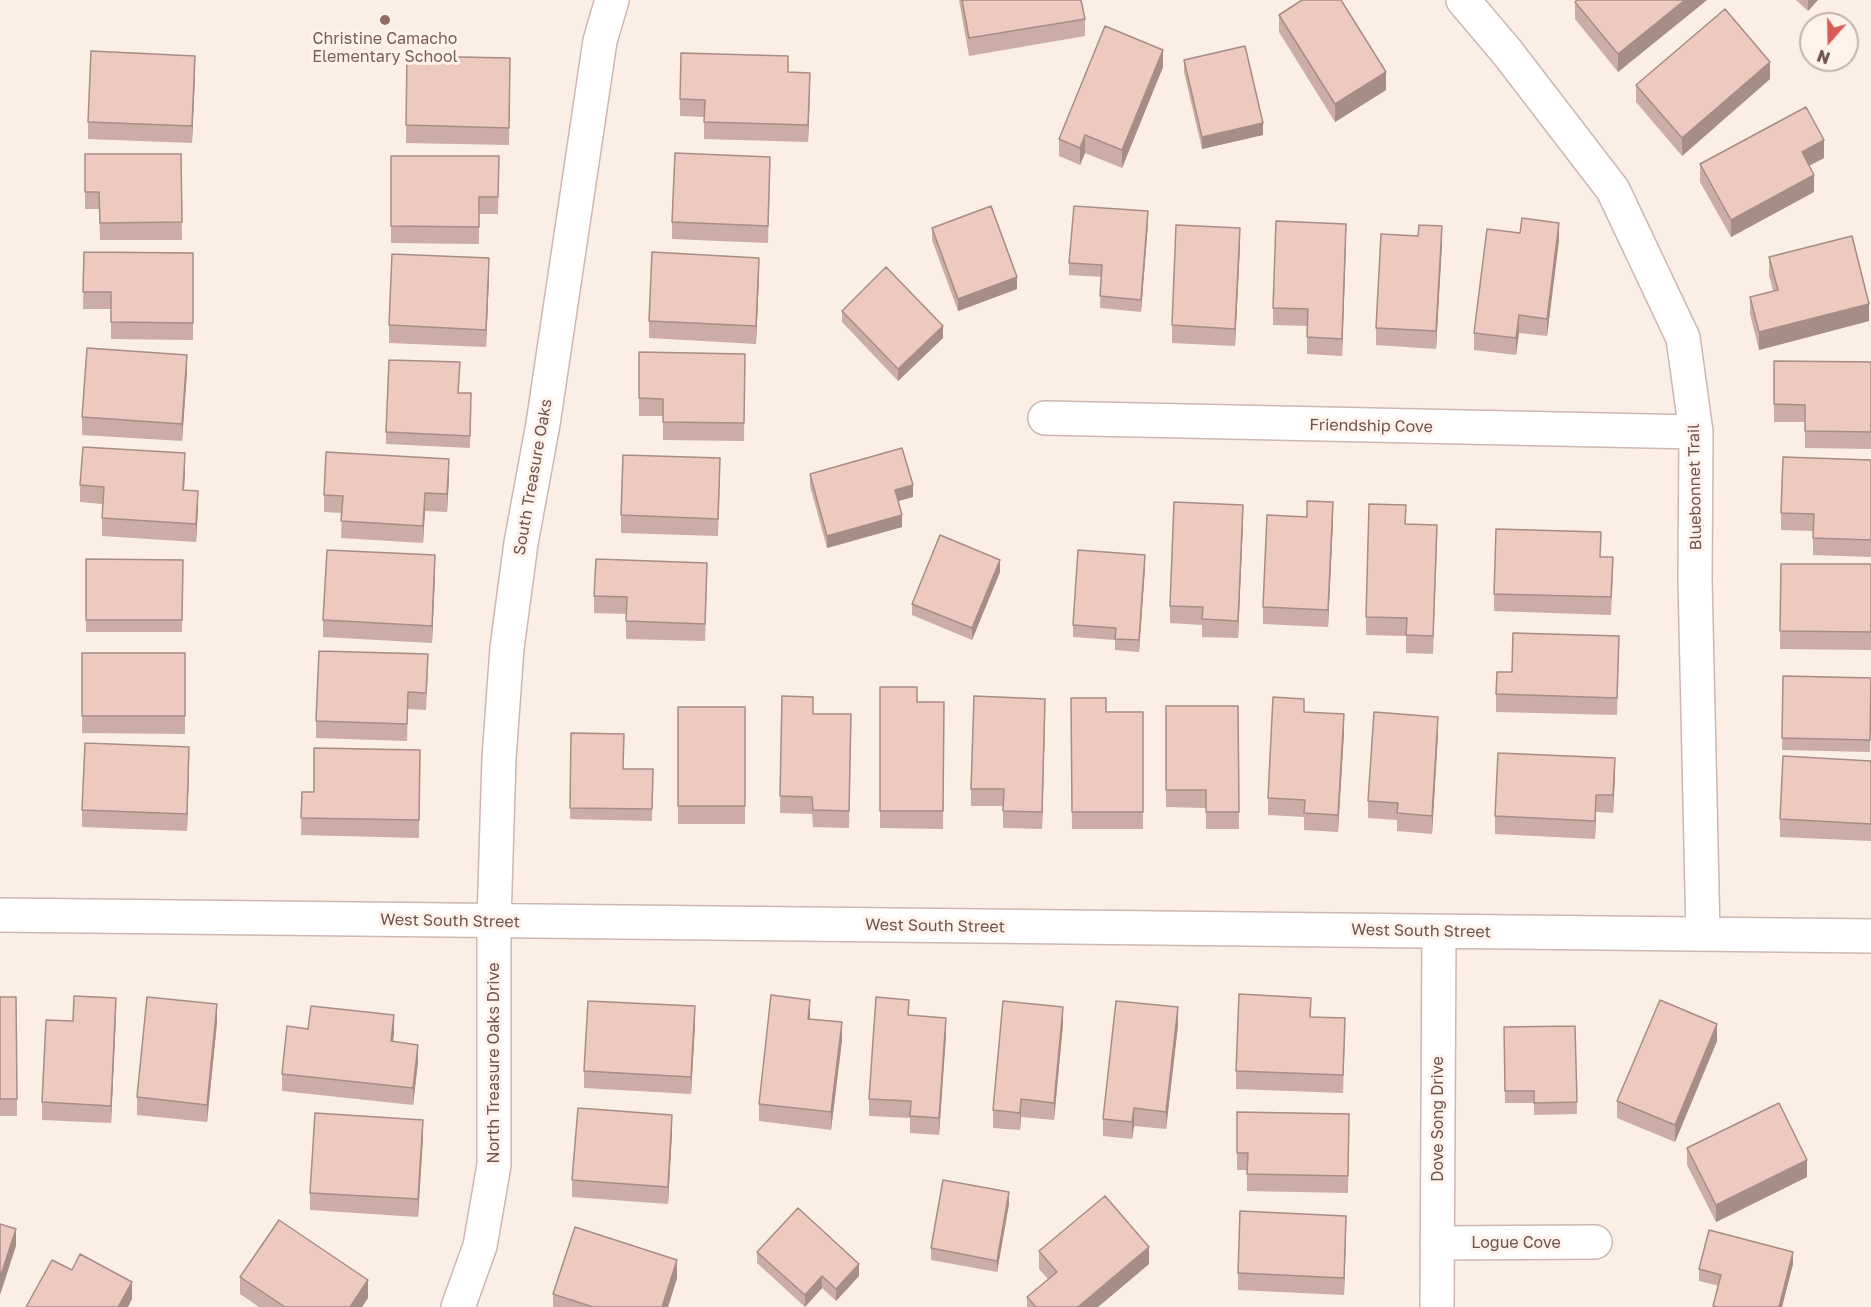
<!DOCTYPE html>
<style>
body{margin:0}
#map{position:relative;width:1871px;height:1307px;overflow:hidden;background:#faeee5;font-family:"Golos Text",sans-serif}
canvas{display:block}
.north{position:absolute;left:1799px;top:12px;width:60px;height:60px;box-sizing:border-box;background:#fdf3eb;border:2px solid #c5b3ac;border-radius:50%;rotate:200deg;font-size:16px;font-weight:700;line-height:24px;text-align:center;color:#71534d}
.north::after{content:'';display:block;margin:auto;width:21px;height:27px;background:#d95b56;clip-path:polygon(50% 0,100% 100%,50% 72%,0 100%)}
</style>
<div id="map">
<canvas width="1871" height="1307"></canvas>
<div class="north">N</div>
</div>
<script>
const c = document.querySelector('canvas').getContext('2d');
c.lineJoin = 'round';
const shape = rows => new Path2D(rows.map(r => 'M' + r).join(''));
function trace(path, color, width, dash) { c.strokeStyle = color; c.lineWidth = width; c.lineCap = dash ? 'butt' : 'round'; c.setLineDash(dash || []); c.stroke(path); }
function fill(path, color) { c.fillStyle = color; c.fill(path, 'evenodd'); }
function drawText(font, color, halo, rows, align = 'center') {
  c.font = font + ' "Golos Text",sans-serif'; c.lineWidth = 6; c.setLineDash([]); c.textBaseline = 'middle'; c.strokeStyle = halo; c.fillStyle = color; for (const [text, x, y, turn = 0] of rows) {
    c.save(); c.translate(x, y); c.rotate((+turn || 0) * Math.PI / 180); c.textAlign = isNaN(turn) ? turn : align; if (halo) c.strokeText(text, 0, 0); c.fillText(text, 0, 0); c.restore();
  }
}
const minor = shape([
 [1463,0,1507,52,1613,190,1683,338,1696,432,1695,579,1703,934],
 [1045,418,1696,432],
 [0,915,1871,936],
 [1437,1243,1595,1242],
 [458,1307,480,1246,494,1165,494,921,499,758,507,648,521,543,543,424,600,41,612,0],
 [1437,1307,1439,932]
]);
trace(minor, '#cdb7b0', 36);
trace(minor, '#fff', 33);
fill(shape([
 [959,0,1081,0,1085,19,1085,36,969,56],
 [1577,0,1707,0,1618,72,1575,19,1575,2],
 [1796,0,1818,0,1808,11],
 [1279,15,1386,90,1335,122,1279,32],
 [407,56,510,58,509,145,406,143],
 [1184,60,1263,135,1202,149,1184,72],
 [1163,67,1122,168,1085,153,1080,165,1059,156,1059,139],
 [788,72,810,90,808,142,704,139,704,117,680,116,680,99],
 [195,74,192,143,88,139,88,122],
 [1770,79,1682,156,1636,102,1636,85],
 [85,154,181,154,182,240,100,240,99,209,85,209],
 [391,156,499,156,498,214,479,214,479,244,391,243],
 [1824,158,1809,166,1814,192,1731,237,1700,182,1700,164],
 [770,175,768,243,672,239,672,222],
 [1148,223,1141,312,1100,308,1101,277,1069,275,1069,263],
 [932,228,1017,289,958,311,932,240],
 [1418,236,1442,243,1436,349,1376,345,1376,328],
 [1559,240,1547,336,1519,333,1516,355,1474,350,1474,333],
 [1346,241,1342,356,1307,354,1307,326,1273,325,1273,308],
 [1240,245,1235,346,1172,343,1172,325],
 [84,252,193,253,193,340,111,339,111,309,83,309],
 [1769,257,1869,321,1759,350,1750,314,1750,297,1773,291,1769,275],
 [489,275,486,347,389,343,389,325],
 [759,275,756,344,649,338,649,321],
 [842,311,943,338,898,381,842,322],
 [639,352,745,354,744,441,663,440,663,416,639,416],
 [1774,361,1871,362,1871,449,1805,448,1805,422,1774,422],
 [187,372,182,441,82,435,82,417],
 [459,393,471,405,470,448,386,444,386,432],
 [1871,460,1871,557,1813,555,1813,531,1781,530,1781,513],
 [185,471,184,490,198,508,196,542,102,536,102,504,80,502,80,485],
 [810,474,913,497,898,501,902,527,827,548,810,486],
 [720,475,718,536,621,533,621,515],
 [449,477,447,512,425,511,423,543,341,538,342,513,324,512,324,495],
 [1333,520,1328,627,1263,624,1263,607],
 [1243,522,1238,638,1202,637,1202,625,1170,623,1170,606],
 [1406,524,1437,543,1433,654,1406,653,1406,636,1366,635,1366,617],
 [1601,557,1613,574,1611,615,1494,611,1494,594],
 [86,559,183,560,182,632,86,632],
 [1781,564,1871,564,1871,650,1780,649],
 [1145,567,1139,652,1115,650,1115,640,1073,637,1073,625],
 [1000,572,972,640,912,615,912,604],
 [435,573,432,643,323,637,323,620],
 [707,581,705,641,626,639,626,614,594,613,594,596],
 [1619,636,1617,715,1496,712,1496,694,1512,672],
 [82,653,185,653,185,734,82,733],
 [428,672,426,710,408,709,407,741,316,738,316,721],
 [1783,676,1871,678,1870,752,1782,750],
 [880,687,917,702,944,702,943,829,880,828],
 [782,696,813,714,851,714,849,828,813,827,812,814,780,813],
 [1071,698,1106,712,1143,712,1143,829,1072,829],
 [1166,706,1238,706,1239,829,1206,829,1206,808,1166,807],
 [678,707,745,707,745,824,678,824],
 [1304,712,1344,732,1338,832,1304,830,1304,817,1268,815,1268,798],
 [1045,717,1042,829,1003,828,1003,806,971,806,971,789],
 [571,733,624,769,653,769,652,821,570,819],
 [1438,734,1432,834,1397,831,1397,820,1368,818,1368,801],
 [420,750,419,838,301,835,302,792,314,792],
 [1871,761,1871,841,1780,837,1780,819],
 [189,765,187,831,82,827,82,810],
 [1615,775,1613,813,1596,812,1595,839,1495,834,1495,816],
 [0,997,16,997,17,1116,0,1116],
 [116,1015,111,1123,42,1120,42,1102,73,1021],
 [909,1015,946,1035,939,1135,910,1133,910,1118,869,1116,869,1099],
 [1311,1017,1345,1036,1343,1093,1236,1089,1236,1071],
 [810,1019,842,1040,831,1130,759,1121,759,1104],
 [217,1022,207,1122,137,1115,137,1097],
 [695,1024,691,1094,584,1088,584,1071],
 [1063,1024,1054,1120,1021,1117,1020,1130,993,1128,993,1110],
 [1178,1025,1166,1129,1134,1126,1132,1139,1103,1136,1103,1119],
 [1575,1026,1577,1114,1534,1115,1534,1103,1505,1103,1504,1027],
 [308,1029,394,1033,393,1041,418,1062,413,1105,282,1091,282,1074],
 [1717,1041,1675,1142,1617,1118,1617,1101],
 [1237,1112,1349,1114,1348,1193,1247,1191,1247,1170,1237,1170],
 [672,1132,668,1204,572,1197,572,1180],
 [423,1137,418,1217,310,1210,310,1193],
 [1687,1148,1807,1177,1716,1222,1687,1165],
 [1009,1204,997,1272,931,1260,931,1248],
 [1346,1233,1344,1295,1238,1290,1238,1273],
 [1039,1251,1149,1264,1098,1307,1027,1307,1027,1297,1048,1279,1039,1269],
 [757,1252,859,1276,836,1301,822,1288,805,1307,757,1263],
 [1793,1264,1782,1307,1713,1307,1719,1286,1699,1281,1699,1269],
 [240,1277,368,1298,362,1307,259,1307,240,1294],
 [677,1278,668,1307,553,1307,553,1294]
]), '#ccada5');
fill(shape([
 [1685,0,1707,0,1618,72,1618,54],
 [1808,0,1818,0,1808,11],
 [1163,50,1163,67,1122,168,1122,150],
 [195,56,195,74,192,143,192,126],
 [1770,62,1770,79,1682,156,1682,138],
 [1386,72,1386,90,1335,122,1335,104],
 [810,73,810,90,808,142,808,125],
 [1263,123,1263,135,1202,149,1202,137],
 [1085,135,1085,153,1080,165,1080,148],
 [1824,140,1824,158,1802,169,1802,152],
 [1814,175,1814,192,1731,237,1731,220],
 [1148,211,1148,223,1141,312,1141,300],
 [1559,223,1559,240,1547,336,1547,319],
 [1346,224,1346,241,1342,356,1342,339],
 [1442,226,1442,243,1436,349,1436,331],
 [1240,228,1240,245,1235,346,1235,329],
 [489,258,489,275,486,347,486,330],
 [759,258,759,275,756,344,756,326],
 [1017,277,1017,289,958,311,958,299],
 [1869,304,1869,321,1759,350,1759,332],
 [1519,315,1519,333,1516,355,1516,338],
 [943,326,943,338,898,381,898,369],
 [187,355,187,372,182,441,182,424],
 [185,453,185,471,183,507,183,490],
 [449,459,449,477,447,512,447,494],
 [913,485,913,497,895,502,895,490],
 [198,491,198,508,196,542,196,524],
 [425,493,425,511,423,543,423,526],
 [1333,502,1333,520,1328,627,1328,610],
 [1243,505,1243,522,1238,638,1238,621],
 [902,515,902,527,827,548,827,536],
 [435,555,435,573,432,643,432,626],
 [1145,555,1145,567,1139,652,1139,640],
 [1000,560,1000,572,972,640,972,628],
 [1045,699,1045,717,1042,829,1042,812],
 [1344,714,1344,732,1338,832,1338,815],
 [1438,717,1438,734,1432,834,1432,816],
 [189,747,189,765,187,831,187,814],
 [1615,758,1615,775,1613,813,1613,795],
 [1596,795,1596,812,1595,839,1595,821],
 [116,998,116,1015,111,1123,111,1106],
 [810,1000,810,1017,808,1036,808,1019],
 [217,1004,217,1022,207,1122,207,1105],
 [695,1006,695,1024,691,1094,691,1077],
 [1063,1007,1063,1024,1054,1120,1054,1103],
 [1178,1007,1178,1025,1166,1129,1166,1112],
 [394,1015,394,1033,391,1058,391,1041],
 [946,1018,946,1035,939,1135,939,1118],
 [842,1022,842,1040,831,1130,831,1112],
 [1717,1024,1717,1041,1675,1142,1675,1125],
 [418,1045,418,1062,413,1105,413,1088],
 [1021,1099,1021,1117,1020,1130,1020,1113],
 [1134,1108,1134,1126,1132,1139,1132,1122],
 [672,1115,672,1132,668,1204,668,1187],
 [423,1120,423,1137,418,1217,418,1199],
 [1807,1160,1807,1177,1716,1222,1716,1205],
 [1009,1192,1009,1204,997,1272,997,1261],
 [1346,1216,1346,1233,1344,1295,1344,1278],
 [16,1229,16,1246,0,1295,0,1278],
 [1149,1247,1149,1264,1098,1307,1078,1307],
 [1793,1252,1793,1264,1782,1307,1779,1307],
 [677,1260,677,1278,668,1307,662,1307],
 [859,1264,859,1276,836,1301,836,1289],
 [822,1276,822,1288,805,1307,805,1295],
 [368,1280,368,1298,362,1307,350,1307],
 [132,1282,132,1299,128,1307,118,1307]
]), '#a68d86');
const building = shape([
 [962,0,1081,0,1085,19,969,38,962,0],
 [1302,0,1341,0,1386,72,1335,104,1279,15,1302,0],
 [1577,0,1685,0,1618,54,1575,2,1577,0],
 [1725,9,1770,62,1682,138,1636,85,1725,9],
 [1105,26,1163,50,1122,150,1085,135,1080,148,1059,139,1105,26],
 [1245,46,1263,123,1202,137,1184,60,1245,46],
 [91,51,195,56,192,126,88,122,91,51],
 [681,53,788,56,788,72,810,73,808,125,704,122,705,100,680,99,681,53],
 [407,56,510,58,509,128,406,125,407,56],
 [1806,107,1824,140,1802,152,1814,175,1731,220,1700,164,1806,107],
 [675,153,770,157,768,226,672,222,675,153],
 [85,154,181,154,182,222,100,223,99,192,85,192,85,154],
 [391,156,499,156,498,197,479,197,479,227,391,226,391,156],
 [991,206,1017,277,958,299,932,228,991,206],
 [1074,206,1148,211,1141,300,1100,296,1102,265,1069,263,1074,206],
 [1522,218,1559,223,1547,319,1519,315,1516,338,1474,333,1487,229,1520,233,1522,218],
 [1276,221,1346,224,1342,339,1307,337,1308,309,1273,308,1276,221],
 [1176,225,1240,228,1235,329,1172,325,1176,225],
 [1419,225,1442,226,1436,331,1376,328,1381,234,1418,236,1419,225],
 [1852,236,1869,304,1759,332,1750,297,1778,290,1769,257,1852,236],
 [84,252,193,253,193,323,111,322,111,292,83,292,84,252],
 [652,252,759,258,756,326,649,321,652,252],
 [392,254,489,258,486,330,389,325,392,254],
 [886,267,943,326,898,369,842,311,886,267],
 [87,348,187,355,182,424,82,417,87,348],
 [639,352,745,354,744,423,663,422,663,399,639,398,639,352],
 [389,360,460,362,458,393,471,393,470,436,386,432,389,360],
 [1774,361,1871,362,1871,432,1805,431,1805,405,1774,404,1774,361],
 [83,447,185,453,183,490,198,491,196,524,102,518,104,487,80,485,83,447],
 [902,448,913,485,895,490,902,515,827,536,810,474,902,448],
 [326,452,449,459,447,494,425,493,423,526,341,521,343,496,324,495,326,452],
 [623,455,720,458,718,519,621,515,623,455],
 [1783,457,1871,460,1871,540,1813,538,1814,514,1781,513,1783,457],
 [1307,501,1333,502,1328,610,1263,607,1267,515,1307,517,1307,501],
 [1174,502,1243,505,1238,621,1202,619,1203,607,1170,606,1174,502],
 [1369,504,1406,505,1405,524,1437,525,1433,636,1406,635,1407,618,1366,617,1369,504],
 [1496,529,1601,532,1600,557,1613,557,1611,597,1494,594,1496,529],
 [940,535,1000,560,972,628,912,604,940,535],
 [327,550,435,555,432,626,323,620,327,550],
 [1078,550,1145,555,1139,640,1115,639,1116,628,1073,625,1078,550],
 [86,559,183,560,182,620,86,620,86,559],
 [596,559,707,563,705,624,626,621,627,597,594,596,596,559],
 [1781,564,1871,564,1871,632,1780,631,1781,564],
 [1513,633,1619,636,1617,698,1496,694,1497,672,1512,672,1513,633],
 [319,651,428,654,426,693,408,692,407,724,316,721,319,651],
 [82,653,185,653,185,716,82,716,82,653],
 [1783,676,1871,678,1870,740,1782,738,1783,676],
 [880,687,917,687,917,702,944,702,943,811,880,811,880,687],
 [782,696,813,697,813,714,851,714,849,811,813,810,812,797,780,796,782,696],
 [974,696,1045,699,1042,812,1003,811,1004,789,971,789,974,696],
 [1273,697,1304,699,1304,712,1344,714,1338,815,1304,813,1305,800,1268,798,1273,697],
 [1071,698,1106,698,1106,712,1143,712,1143,812,1072,812,1071,698],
 [1166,706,1238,706,1239,812,1206,812,1206,790,1166,790,1166,706],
 [678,707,745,707,745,806,678,806,678,707],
 [1374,712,1438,717,1432,816,1397,813,1398,803,1368,801,1374,712],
 [571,733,624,734,623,769,653,769,652,809,570,808,571,733],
 [85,743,189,747,187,814,82,810,85,743],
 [314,748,420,750,419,820,301,818,302,792,314,792,314,748],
 [1498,753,1615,758,1613,795,1596,795,1595,821,1495,816,1498,753],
 [1783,756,1871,761,1871,824,1780,819,1783,756],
 [1239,994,1311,998,1310,1017,1345,1018,1343,1075,1236,1071,1239,994],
 [771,995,810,1000,808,1019,842,1022,831,1112,759,1104,771,995],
 [74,996,116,998,111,1106,42,1102,46,1020,73,1021,74,996],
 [0,997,16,997,17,1099,0,1099,0,997],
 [147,997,217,1004,207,1105,137,1097,147,997],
 [876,997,909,1000,908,1015,946,1018,939,1118,910,1116,911,1101,869,1099,876,997],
 [1660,1000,1717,1024,1675,1125,1617,1101,1660,1000],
 [588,1001,695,1006,691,1077,584,1071,588,1001],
 [1003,1001,1063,1007,1054,1103,1021,1099,1020,1113,993,1110,1003,1001],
 [1116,1001,1178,1007,1166,1112,1134,1108,1132,1122,1103,1119,1116,1001],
 [311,1006,394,1015,391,1041,418,1045,413,1088,282,1074,287,1026,308,1029,311,1006],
 [1575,1026,1577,1102,1534,1103,1534,1091,1505,1091,1504,1027,1575,1026],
 [1779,1103,1807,1160,1716,1205,1687,1148,1779,1103],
 [578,1108,672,1115,668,1187,572,1180,578,1108],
 [1237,1112,1349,1114,1348,1176,1247,1174,1248,1153,1237,1153,1237,1112],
 [315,1113,423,1120,418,1199,310,1193,315,1113],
 [943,1180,1009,1192,997,1261,931,1248,943,1180],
 [1105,1196,1149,1247,1078,1307,1036,1307,1027,1297,1057,1272,1039,1251,1105,1196],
 [798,1208,859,1264,836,1289,822,1276,805,1295,757,1252,798,1208],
 [1240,1211,1346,1216,1344,1278,1238,1273,1240,1211],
 [279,1220,368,1280,350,1307,285,1307,240,1277,279,1220],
 [0,1224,16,1229,0,1278,0,1224],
 [575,1227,677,1260,662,1307,593,1307,553,1294,575,1227],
 [1709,1230,1793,1252,1779,1307,1718,1307,1713,1306,1721,1275,1699,1269,1709,1230],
 [80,1254,132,1282,118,1307,26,1307,52,1260,72,1270,80,1254]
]);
fill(building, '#edc9c0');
trace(building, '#a68d86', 1.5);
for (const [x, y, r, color] of [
 [385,20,6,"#8d6e63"]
]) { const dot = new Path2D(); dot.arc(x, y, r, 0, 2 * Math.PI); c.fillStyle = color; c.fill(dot); trace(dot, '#fdf3eb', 2); }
drawText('16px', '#785e54', '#fdf3eb', [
 ["Christine Camacho",385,39],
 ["Elementary School",385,57]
]);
drawText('16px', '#71534d', '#fdf3eb', [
 ["Friendship Cove",1371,426,1],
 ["South Treasure Oaks",533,477,-80],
 ["Bluebonnet Trail",1695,487,-91],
 ["West South Street",450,921,1],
 ["West South Street",935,926,1],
 ["West South Street",1421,931,1],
 ["North Treasure Oaks Drive",494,1063,-90],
 ["Dove Song Drive",1438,1119,-90],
 ["Logue Cove",1516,1243]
]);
</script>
